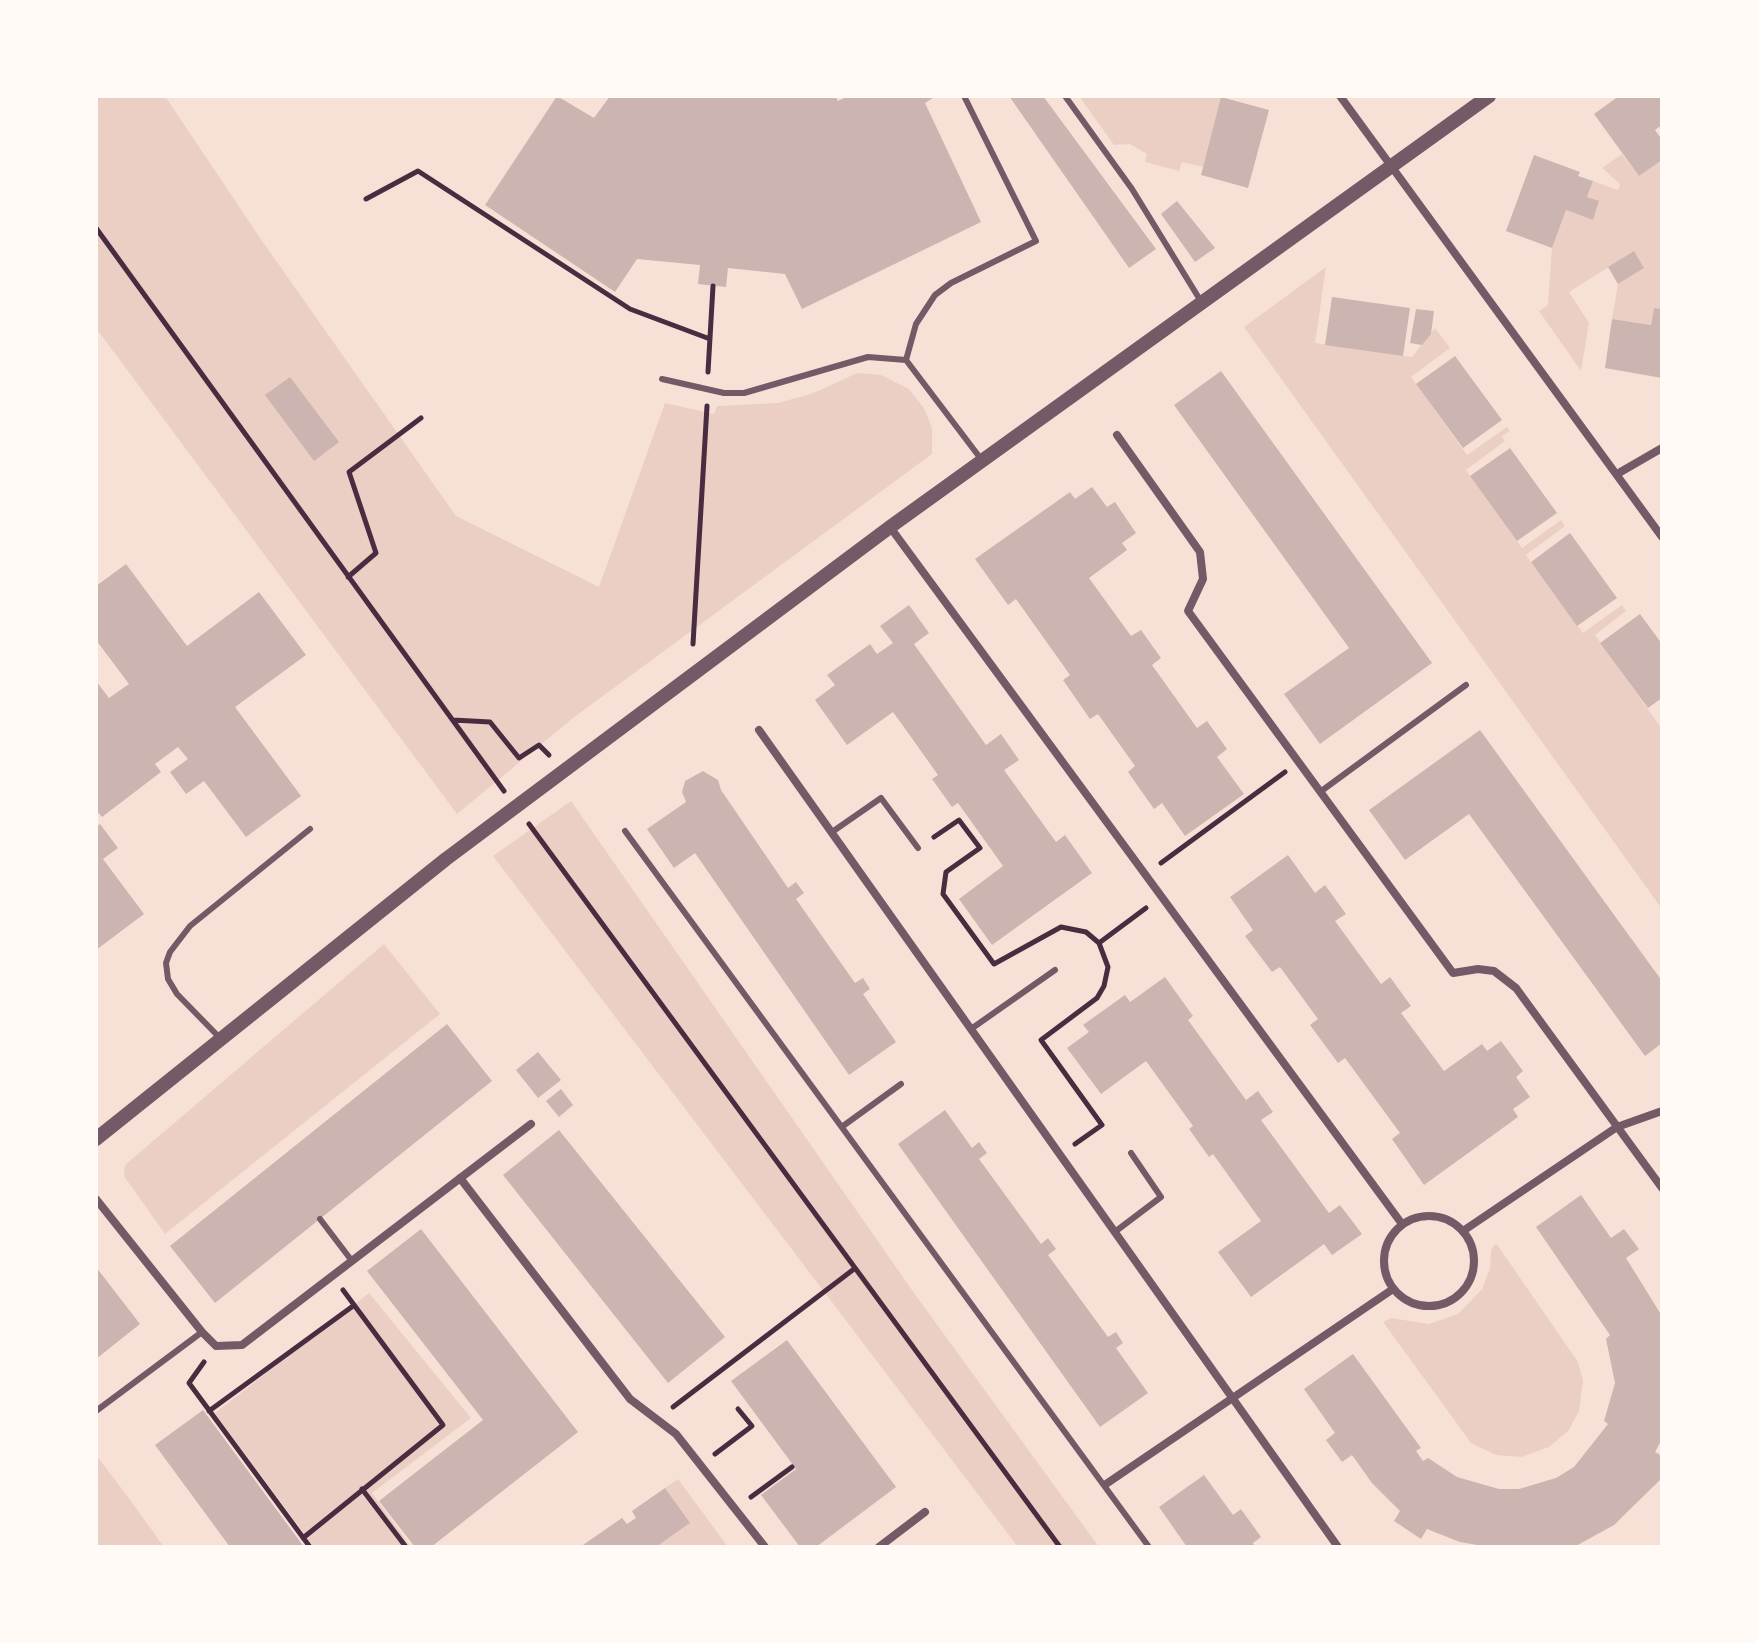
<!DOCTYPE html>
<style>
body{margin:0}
#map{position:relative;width:1758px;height:1643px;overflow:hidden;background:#f7e1d7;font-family:"Sofia Sans Condensed",sans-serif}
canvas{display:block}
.frame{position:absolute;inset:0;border:98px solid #fffaf5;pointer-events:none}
</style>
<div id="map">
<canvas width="1758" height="1643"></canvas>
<div class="frame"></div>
</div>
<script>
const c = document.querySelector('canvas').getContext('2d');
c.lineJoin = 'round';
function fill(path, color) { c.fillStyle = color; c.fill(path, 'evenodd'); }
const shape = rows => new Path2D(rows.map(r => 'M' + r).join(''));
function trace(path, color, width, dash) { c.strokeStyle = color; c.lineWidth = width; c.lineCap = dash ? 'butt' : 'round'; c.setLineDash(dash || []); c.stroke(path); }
fill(shape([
 [96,96,165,96,260,238,456,516,599,587,665,403,714,414,717,406,778,403,814,393,857,373,881,375,909,389,924,408,932,428,932,454,573,718,457,814,96,328],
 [1079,96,1222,96,1203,167,1182,162,1179,171,1145,162,1147,154,1130,144,1114,145],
 [1622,154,1639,176,1662,160,1662,309,1654,308,1651,325,1612,319,1618,284,1644,268,1633,252,1569,292,1589,323,1581,371,1539,311,1548,305,1552,248,1566,210,1593,220,1599,202,1587,197,1593,181,1618,190,1620,184,1602,168],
 [1326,267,1315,343,1412,357,1435,328,1450,348,1411,377,1467,455,1507,427,1510,431,1502,436,1505,441,1466,470,1522,548,1561,520,1565,526,1526,555,1583,633,1622,605,1626,611,1595,635,1662,729,1662,909,1244,327],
 [571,801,914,1293,1099,1547,1018,1547,493,856],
 [384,944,440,1014,165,1234,124,1176,125,1165],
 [1496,1243,1578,1362,1583,1381,1579,1411,1569,1430,1549,1447,1521,1457,1496,1455,1471,1443,1383,1322,1391,1318,1429,1324,1458,1314,1482,1289,1490,1268,1491,1250],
 [369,1293,471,1418,372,1493,411,1547,314,1547,215,1413],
 [96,1455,125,1493,164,1547,96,1547],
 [678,1479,728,1547,656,1547,689,1524,665,1488]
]), '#ebcfc5');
fill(shape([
 [557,96,594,118,610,96,835,96,838,101,848,96,936,96,925,103,981,222,802,309,785,274,728,268,726,287,698,284,700,265,637,259,615,292,485,205],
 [1009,96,1043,96,1156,249,1129,268],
 [1619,96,1662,96,1662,125,1655,130,1662,140,1662,160,1639,176,1594,114],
 [1221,97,1269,110,1248,188,1201,175],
 [1534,155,1580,172,1578,176,1593,181,1587,197,1599,201,1593,220,1566,210,1552,248,1506,231],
 [1177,201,1215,248,1195,262,1161,214],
 [1634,251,1644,268,1618,284,1608,267],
 [1332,297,1410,308,1403,356,1325,345],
 [1654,308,1662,309,1662,378,1605,368,1612,319,1651,325],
 [1416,309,1434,311,1431,334,1422,345,1410,343],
 [1455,356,1502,420,1463,448,1416,384],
 [1221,371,1432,663,1320,744,1284,694,1349,648,1174,405],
 [290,377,339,442,314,461,265,395],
 [1510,448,1557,513,1517,541,1470,476],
 [1092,487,1107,507,1115,502,1136,533,1122,543,1127,550,1089,578,1131,636,1141,630,1161,658,1152,665,1197,728,1207,721,1227,749,1217,757,1244,794,1185,836,1162,803,1154,809,1128,772,1135,766,1098,714,1090,719,1063,680,1070,675,1016,599,1008,605,975,559,1070,492,1075,499],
 [1570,533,1617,598,1577,626,1531,562],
 [126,564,187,646,259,592,306,655,235,707,301,796,246,837,204,781,186,794,170,772,188,759,178,747,155,764,161,772,102,817,96,810,96,681,109,698,129,684,96,640,96,586],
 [909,605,929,633,914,644,986,745,1001,734,1019,760,1004,770,1056,842,1065,835,1092,873,992,945,959,899,1003,866,958,803,952,807,932,779,938,775,906,730,893,712,847,745,815,700,835,685,827,675,870,644,877,654,893,643,880,626],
 [1640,614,1662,644,1662,698,1648,708,1600,643],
 [1480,730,1662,981,1662,1043,1645,1056,1469,814,1405,860,1369,810],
 [703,771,718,780,721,790,788,888,796,882,804,893,796,899,855,983,863,978,870,989,863,994,896,1042,849,1075,695,853,674,868,647,829,686,802,682,792,685,781],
 [100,824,118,848,103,859,144,914,96,950,96,827],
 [1288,855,1315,893,1325,885,1346,914,1335,921,1381,984,1390,977,1411,1006,1401,1013,1444,1071,1482,1044,1487,1051,1501,1041,1523,1071,1516,1077,1530,1097,1513,1109,1518,1117,1424,1185,1392,1139,1400,1133,1345,1058,1338,1063,1310,1025,1318,1019,1280,967,1272,972,1245,936,1253,930,1230,897],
 [1165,977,1193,1016,1188,1020,1246,1100,1258,1091,1273,1112,1261,1120,1329,1213,1340,1205,1362,1234,1332,1255,1324,1244,1251,1297,1218,1252,1261,1221,1213,1154,1209,1157,1189,1129,1193,1126,1146,1061,1101,1094,1067,1048,1089,1032,1083,1025,1125,995,1130,1002],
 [447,1024,492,1081,215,1303,170,1246],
 [538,1052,561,1080,538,1098,516,1070],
 [561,1089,573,1105,559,1117,546,1101],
 [945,1110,972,1148,979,1142,987,1153,979,1159,1041,1244,1048,1238,1056,1249,1048,1255,1108,1337,1116,1332,1123,1343,1116,1348,1148,1393,1100,1427,898,1144],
 [559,1130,725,1337,668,1383,503,1175],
 [1581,1195,1611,1238,1624,1229,1639,1249,1626,1258,1662,1316,1662,1439,1655,1452,1662,1456,1662,1478,1614,1525,1574,1547,1483,1546,1460,1542,1427,1529,1421,1539,1394,1521,1400,1511,1372,1483,1352,1455,1342,1462,1326,1440,1335,1433,1304,1389,1353,1354,1421,1448,1416,1451,1423,1461,1428,1458,1457,1477,1499,1489,1519,1489,1556,1478,1574,1467,1608,1424,1604,1421,1615,1383,1606,1339,1610,1335,1536,1227],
 [421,1229,578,1432,431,1547,415,1547,379,1501,483,1420,367,1271],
 [96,1267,140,1324,96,1359],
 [787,1340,896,1487,816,1547,800,1547,761,1495,796,1469,731,1381],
 [203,1410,231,1448,304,1547,230,1547,155,1445],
 [1204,1475,1233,1515,1241,1509,1261,1537,1253,1543,1255,1547,1187,1547,1159,1507],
 [665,1488,690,1523,656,1547,580,1547,622,1518,627,1524,636,1518,632,1511]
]), '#ccb4b1');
trace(shape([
 [366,199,418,171,630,309,710,339],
 [96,228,504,791],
 [708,372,713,286],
 [348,577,376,553,349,472,421,418],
 [693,644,707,406],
 [453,720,490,722,519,758,539,745,549,755],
 [529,824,1060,1547],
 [934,837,959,820,980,848,946,872,943,894,994,964,1061,927,1086,932,1099,943],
 [1161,863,1285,772],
 [1075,1144,1102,1125,1041,1040,1097,998,1104,986,1108,967,1099,943,1146,908],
 [204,1362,189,1383,310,1547],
 [673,1407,854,1269],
 [209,1411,353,1306],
 [715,1454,752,1426,738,1409],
 [362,1489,406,1547],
 [751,1497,792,1467],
 [303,1538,443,1425,343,1290]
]), '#4a2c40', 5);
trace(shape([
 [1065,96,1132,189,1202,303],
 [906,360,916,324,935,295,951,283,1036,241,964,96],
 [662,379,724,393,744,393,868,357,906,360,981,459],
 [1320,792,1466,685],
 [625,831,1149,1547],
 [832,832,881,798,918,848],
 [971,1029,1055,970],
 [219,1037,177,994,168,979,166,963,170,952,190,926,310,829],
 [843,1126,901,1084],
 [320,1219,352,1261],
 [1116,1231,1161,1197,1131,1153],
 [96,1411,202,1332]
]), '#755966', 6);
trace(shape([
 [1340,96,1662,537],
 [1117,435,1200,552,1203,579,1188,611,1453,973,1478,969,1494,971,1516,988,1662,1188],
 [1617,474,1662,448],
 [890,527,1402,1224],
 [759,730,1338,1547],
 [460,1178,630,1399,676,1434,765,1547],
 [96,1199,202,1332,216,1346,242,1345,531,1124],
 '1384 1261a45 45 0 1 1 90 0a45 45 0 1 1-90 0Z',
 [1463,1231,1617,1127,1662,1111],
 [1106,1484,1393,1289],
 [879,1547,925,1512]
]), '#755966', 8);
trace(shape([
 [96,1139,446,859,890,527,1489,96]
]), '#755966', 14);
</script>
